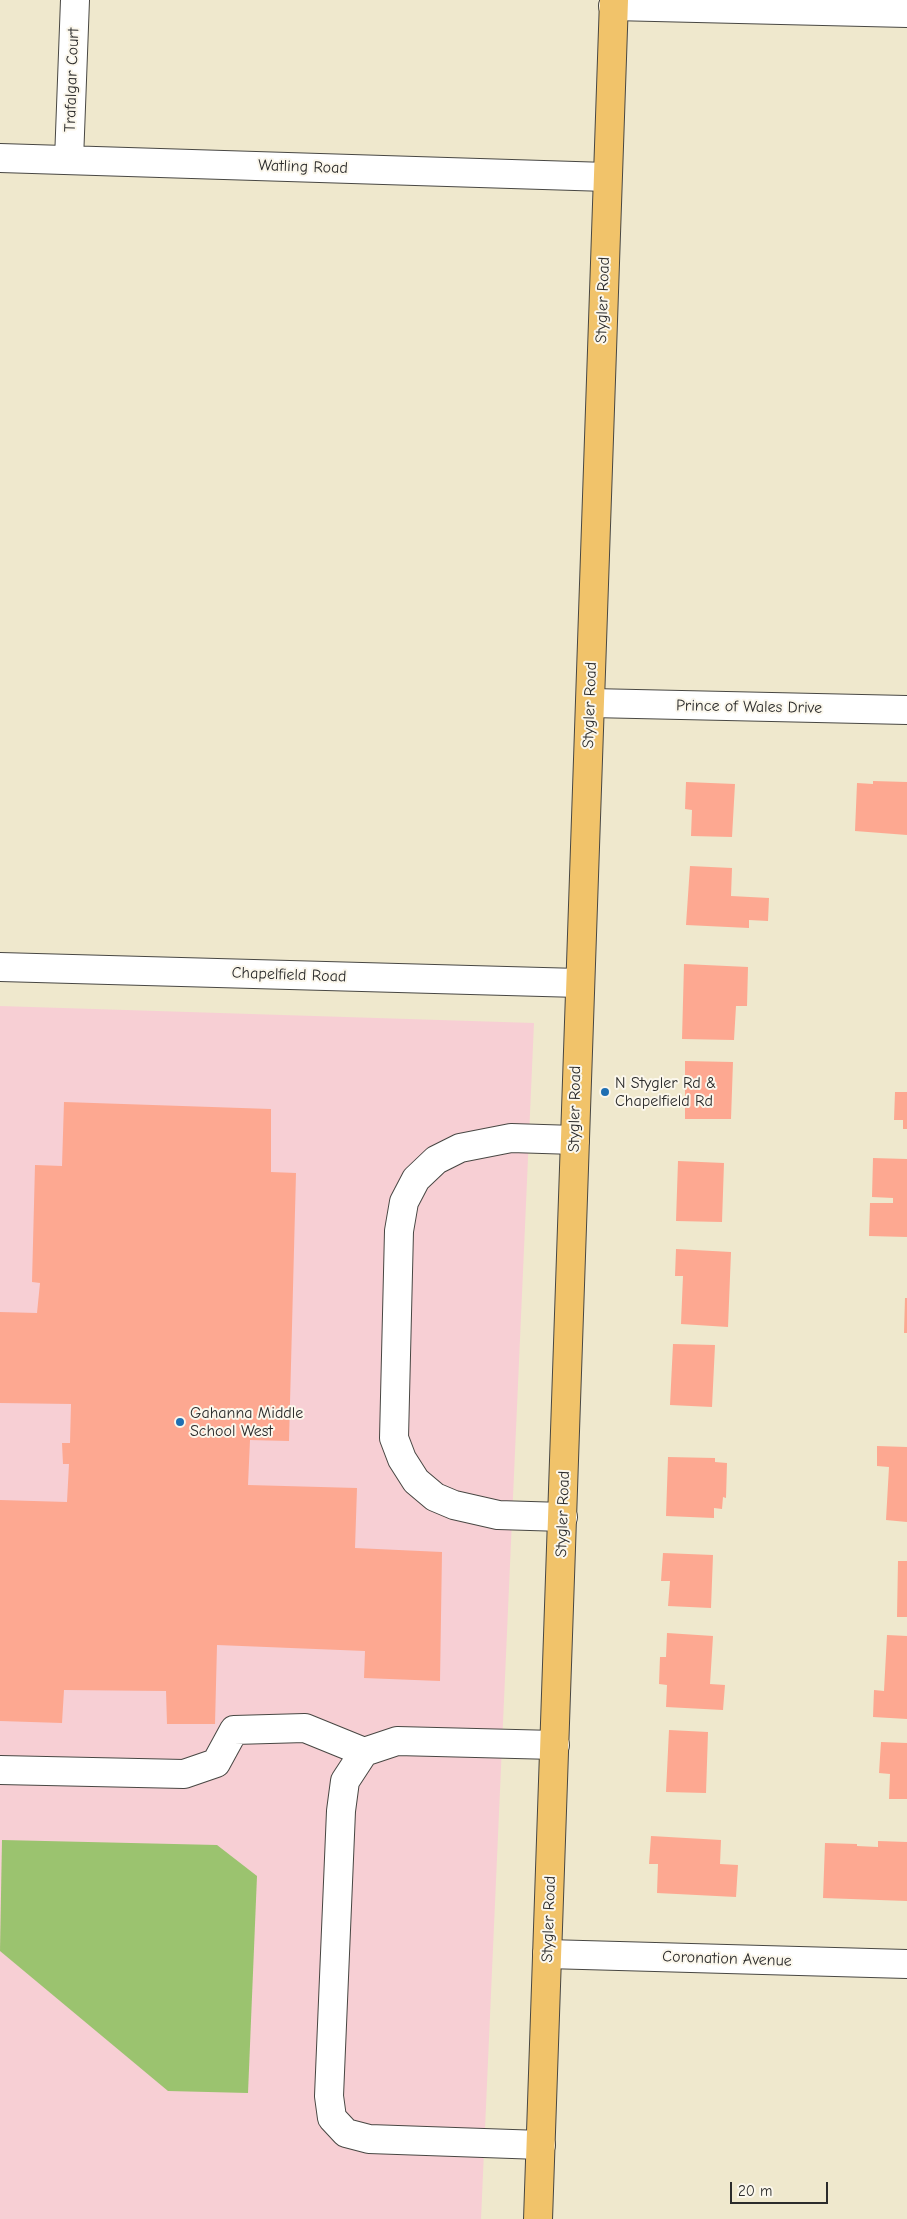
<!DOCTYPE html>
<style>
body{margin:0}
#map{position:relative;width:907px;height:2219px;overflow:hidden;background:#efe8cd;font-family:"Comic Neue",sans-serif}
canvas{display:block}
.scale{position:absolute;left:730px;top:2182px;width:98px;height:22px;box-sizing:border-box;border:2px solid #2b2b2b;border-top:0;padding-left:6px;font-size:15px;line-height:18px;white-space:nowrap;color:#2b2b2b;-webkit-text-stroke:4px #fbf7ec;paint-order:stroke}
</style>
<div id="map">
<canvas width="907" height="2219"></canvas>
<div class="scale">20 m</div>
</div>
<script>
const c = document.querySelector('canvas').getContext('2d');
c.lineJoin = 'round';
function fill(path, color) { c.fillStyle = color; c.fill(path, 'evenodd'); }
const shape = rows => new Path2D(rows.map(r => 'M' + r).join(''));
function trace(path, color, width, dash) { c.strokeStyle = color; c.lineWidth = width; c.lineCap = dash ? 'butt' : 'round'; c.setLineDash(dash || []); c.stroke(path); }
function drawText(font, color, halo, rows, align = 'center') {
  c.font = font + ' "Comic Neue",sans-serif'; c.lineWidth = 4; c.setLineDash([]); c.textBaseline = 'middle'; c.strokeStyle = halo; c.fillStyle = color; for (const [text, x, y, turn = 0] of rows) {
    c.save(); c.translate(x, y); c.rotate((+turn || 0) * Math.PI / 180); c.textAlign = isNaN(turn) ? turn : align; if (halo) c.strokeText(text, 0, 0); c.fillText(text, 0, 0); c.restore();
  }
}
fill(shape([
 [0,1006,534,1023,481,2219,0,2219]
]), '#f7cfd4');
fill(shape([
 [2,1840,217,1845,257,1876,248,2093,168,2091,0,1951]
]), '#9bc36f');
fill(shape([
 [873,781,907,782,907,835,855,831,857,783,873,784],
 [686,782,735,784,732,837,691,836,692,810,685,809],
 [690,866,732,868,731,896,769,898,768,921,749,920,749,928,686,925],
 [684,964,748,967,747,1006,736,1006,734,1040,682,1039],
 [685,1061,733,1062,731,1119,685,1119],
 [895,1092,907,1092,907,1129,903,1129,903,1120,894,1120],
 [64,1102,271,1109,271,1172,296,1173,289,1441,250,1440,248,1485,357,1488,355,1548,442,1552,440,1681,364,1678,365,1651,217,1645,215,1724,167,1724,166,1691,64,1690,62,1723,0,1721,0,1500,67,1502,69,1464,63,1464,62,1443,70,1443,71,1404,0,1403,0,1312,37,1313,40,1283,32,1282,35,1165,62,1166],
 [873,1158,907,1159,907,1237,869,1236,870,1203,893,1203,893,1198,872,1197],
 [678,1161,724,1163,722,1222,676,1221],
 [676,1249,731,1252,728,1327,681,1324,683,1276,675,1276],
 [905,1298,907,1298,907,1333,904,1333],
 [673,1344,715,1345,712,1407,670,1405],
 [877,1446,907,1447,907,1522,886,1520,889,1467,877,1466],
 [668,1457,715,1458,715,1462,727,1463,726,1498,723,1497,722,1509,714,1508,714,1518,666,1516],
 [663,1553,713,1555,711,1608,668,1606,670,1581,661,1581],
 [898,1561,907,1561,907,1617,897,1617],
 [667,1633,713,1636,710,1684,725,1685,723,1710,666,1707,667,1685,659,1684,660,1657,666,1657],
 [887,1635,907,1636,907,1719,873,1717,874,1690,884,1691],
 [669,1730,708,1732,706,1793,666,1792],
 [881,1742,907,1743,907,1799,889,1799,890,1774,879,1773],
 [651,1836,721,1840,720,1864,738,1865,736,1897,657,1893,658,1864,649,1864],
 [878,1841,907,1842,907,1901,823,1898,825,1843,857,1844,857,1846,878,1847]
]), '#fda891');
const minor = shape([
 [613,6,907,13],
 [0,158,607,177],
 [69,160,75,0],
 [591,703,907,710],
 [0,967,579,983],
 [563,1517,498,1515,454,1505,435,1497,416,1481,402,1459,394,1438,399,1231,404,1202,416,1179,436,1160,460,1148,511,1138,575,1140],
 [0,1770,184,1774,216,1763,234,1730,305,1728,364,1752],
 [547,1954,907,1964],
 [541,2145,369,2139,346,2133,332,2118,329,2096,341,1811,345,1781,364,1752,397,1741,555,1745]
]);
const major = shape([
 [538,2219,614,0]
]);
trace(minor, '#484743', 30);
trace(major, '#484743', 30);
trace(minor, '#fff', 28);
trace(major, '#f1c36a', 28);
for (const [x, y, r, color] of [
 [605,1092,5,"#1f6fb2"],
 [180,1422,5,"#1f6fb2"]
]) { const dot = new Path2D(); dot.arc(x, y, r, 0, 2 * Math.PI); c.fillStyle = color; c.fill(dot); trace(dot, '#fbf7ec', 2); }
drawText('16px', '#2b2b2b', '#fbf7ec', [
 ["Trafalgar Court",72,80,-88],
 ["Watling Road",303,167,2],
 ["Stygler Road",603,300,-88],
 ["Stygler Road",590,705,-88],
 ["Prince of Wales Drive",749,707,1],
 ["Chapelfield Road",289,975,2],
 ["Stygler Road",575,1109,-89],
 ["Stygler Road",563,1514,-88],
 ["Stygler Road",549,1919,-88],
 ["Coronation Avenue",727,1959,2]
]);
drawText('16px', '#2b2b2b', '#fbf7ec', [
 ["N Stygler Rd &",615,1083],
 ["Chapelfield Rd",615,1101],
 ["Gahanna Middle",190,1413],
 ["School West",190,1431]
], 'left');
</script>
